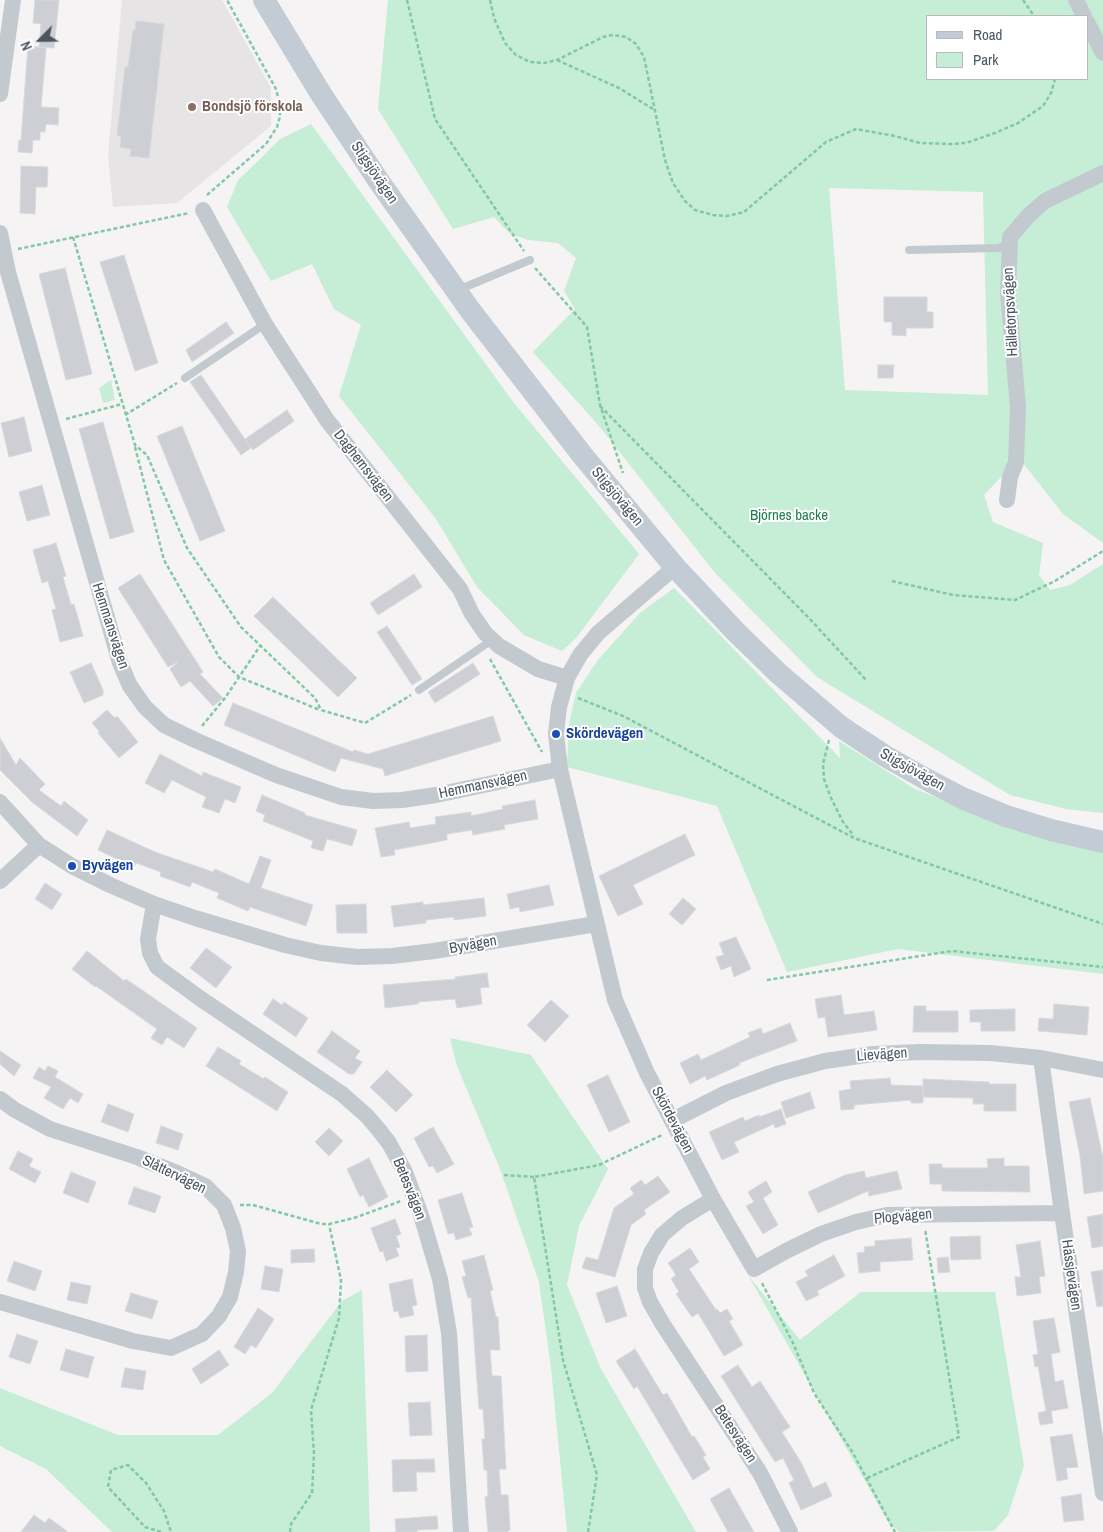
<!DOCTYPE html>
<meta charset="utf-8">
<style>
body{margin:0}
#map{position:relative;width:1103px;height:1532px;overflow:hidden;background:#f5f3f3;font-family:"Archivo Narrow",sans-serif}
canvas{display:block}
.legend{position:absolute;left:926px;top:15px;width:162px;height:65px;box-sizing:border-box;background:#fff;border:1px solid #b7bbbf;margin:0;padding:6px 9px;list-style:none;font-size:15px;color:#4c565f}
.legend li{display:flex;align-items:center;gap:10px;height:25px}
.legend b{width:25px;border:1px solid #b7bbbf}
.north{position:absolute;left:15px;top:15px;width:50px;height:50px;-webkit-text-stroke:4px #fff;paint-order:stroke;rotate:247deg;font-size:14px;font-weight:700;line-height:20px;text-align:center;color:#4c565f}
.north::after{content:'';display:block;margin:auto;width:18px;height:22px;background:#4c565f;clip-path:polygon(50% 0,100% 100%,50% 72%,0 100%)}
</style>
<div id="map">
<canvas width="1103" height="1532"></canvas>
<ul class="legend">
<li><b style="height:6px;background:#c3cbd4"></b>Road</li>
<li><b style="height:14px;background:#c6edd5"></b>Park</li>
</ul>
<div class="north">N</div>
</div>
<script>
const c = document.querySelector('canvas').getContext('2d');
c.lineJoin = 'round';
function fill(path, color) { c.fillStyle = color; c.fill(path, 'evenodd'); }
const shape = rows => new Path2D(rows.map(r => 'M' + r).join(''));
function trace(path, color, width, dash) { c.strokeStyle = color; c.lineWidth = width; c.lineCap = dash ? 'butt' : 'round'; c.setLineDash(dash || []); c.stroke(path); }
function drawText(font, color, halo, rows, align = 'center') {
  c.font = font + ' "Archivo Narrow",sans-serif'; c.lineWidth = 4; c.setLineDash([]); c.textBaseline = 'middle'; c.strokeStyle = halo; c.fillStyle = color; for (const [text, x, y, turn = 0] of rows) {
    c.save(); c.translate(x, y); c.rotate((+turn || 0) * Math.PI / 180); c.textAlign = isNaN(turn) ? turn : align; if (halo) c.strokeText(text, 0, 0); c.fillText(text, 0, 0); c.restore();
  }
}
fill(shape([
 [122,0,222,0,271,88,271,126,177,203,113,207,108,155]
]), '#e6e4e4');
fill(shape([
 [388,0,1103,0,1103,543,1063,514,1019,458,984,495,993,522,1043,543,1039,575,1050,590,1070,585,1103,564,1103,813,1066,809,1010,795,817,677,716,574,599,426,533,352,575,309,564,291,576,258,558,243,528,240,509,233,494,217,453,229,378,109],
 [927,16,1087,16,1087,79,927,79],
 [829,188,983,192,988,395,845,390],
 [311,124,514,403,639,554,576,638,562,651,524,635,477,587,436,519,339,396,361,325,334,309,312,264,271,281,227,207,238,180,259,160,280,139],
 [111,380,115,400,103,403,99,388],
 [674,588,840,758,839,741,915,789,1007,825,1103,844,1103,974,898,949,787,972,717,806,567,767,569,723,576,693,597,661,640,613],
 [450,1038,531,1055,608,1169,579,1226,567,1285,601,1369,696,1532,567,1532,551,1368,539,1282,500,1169,457,1066],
 [748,1275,800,1340,861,1292,995,1292,1024,1466,1008,1515,994,1531,900,1532,890,1525],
 [362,1290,370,1532,112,1532,46,1469,0,1446,0,1388,118,1435,218,1435,272,1393,342,1301]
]), '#c6edd5');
const building = shape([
 [35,0,59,0,54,48,39,47,41,24,33,23,35,0],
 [136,21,164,24,149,158,130,156,131,149,120,147,121,137,117,135,125,67,128,67,133,30,135,30,136,21],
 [28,46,46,48,41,107,59,108,58,125,46,124,45,132,40,132,40,140,33,140,32,153,18,152,19,140,21,140,28,46],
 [21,166,48,167,47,187,36,187,35,214,20,213,21,166],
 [124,255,158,363,135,371,100,262,124,255],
 [65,268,92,374,66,380,39,274,65,268],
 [884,297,927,297,927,312,933,312,933,328,906,328,906,336,892,335,892,322,884,322,884,297],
 [226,322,234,333,192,362,186,350,226,322],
 [878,365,894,365,893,378,878,378,878,365],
 [201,375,251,448,241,455,190,382,201,375],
 [287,410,294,421,253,450,245,439,287,410],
 [24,417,32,451,9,457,1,423,24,417],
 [103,422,134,532,110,539,79,429,103,422],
 [182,426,225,531,200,541,157,436,182,426],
 [42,485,50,515,27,521,19,492,42,485],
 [56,543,66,576,63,577,71,605,74,604,83,636,60,642,52,610,56,609,48,581,42,583,33,550,56,543],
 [140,574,203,672,200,674,223,698,213,706,190,681,181,687,170,669,178,662,168,667,118,588,140,574],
 [414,574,422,587,378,615,370,603,414,574],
 [273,597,357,678,338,697,254,616,273,597],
 [387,626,422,679,412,685,377,632,387,626],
 [91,663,103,690,103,695,84,703,70,672,91,663],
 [473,663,480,674,435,703,428,692,473,663],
 [233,703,353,752,354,750,368,754,493,716,501,741,385,776,383,769,341,758,335,772,224,725,233,703],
 [107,710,115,718,117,716,138,742,119,758,98,733,99,731,92,723,107,710],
 [0,738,16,765,20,758,45,784,39,790,61,806,64,801,88,820,77,836,33,803,0,770,0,738],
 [160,754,202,776,203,772,241,787,235,803,225,799,219,813,202,807,206,797,172,780,164,793,145,783,160,754],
 [262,795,305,813,305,815,357,830,352,846,335,841,335,839,335,841,327,839,323,851,311,848,313,841,263,821,265,815,256,811,262,795],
 [535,800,538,819,504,825,505,829,473,835,472,830,447,834,447,840,394,850,395,855,381,857,375,828,409,822,410,828,436,824,435,817,471,812,471,816,503,809,502,806,535,800],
 [107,830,155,852,213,872,215,869,249,884,260,856,271,860,261,888,313,905,306,926,250,907,248,911,217,898,219,893,192,882,190,887,160,876,161,872,136,863,134,867,98,850,107,830],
 [685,834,695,855,633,885,643,904,618,916,599,876,685,834],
 [45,883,62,894,52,910,35,899,45,883],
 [549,885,554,905,520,912,519,907,510,909,507,894,549,885],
 [484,898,486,916,454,920,454,917,426,920,426,923,394,927,391,906,423,902,423,905,484,898],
 [683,898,696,909,682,925,669,914,683,898],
 [366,904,367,933,337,933,336,905,366,904],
 [736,937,751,969,734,977,731,966,721,970,716,957,724,955,719,943,736,937],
 [206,948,232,967,216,988,190,968,206,948],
 [87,951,124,981,126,979,197,1028,184,1048,167,1037,162,1045,151,1038,157,1029,96,986,95,987,72,969,87,951],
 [487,973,489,987,480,988,482,1004,457,1008,455,999,418,1002,418,1004,385,1008,383,985,456,979,455,977,487,973],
 [841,995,844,1015,874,1011,877,1030,828,1037,825,1017,818,1018,815,999,841,995],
 [273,999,282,1005,284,1002,308,1018,296,1037,263,1014,273,999],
 [551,1000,569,1016,545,1042,527,1025,551,1000],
 [1054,1004,1089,1007,1087,1035,1038,1031,1039,1018,1053,1019,1054,1004],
 [914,1006,926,1006,926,1011,958,1011,958,1032,913,1032,914,1006],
 [1015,1009,1015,1031,981,1031,981,1022,970,1022,970,1010,1015,1009],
 [790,1023,797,1041,739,1063,740,1065,707,1080,705,1076,690,1084,680,1063,698,1054,701,1060,750,1037,748,1033,761,1028,763,1034,790,1023],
 [332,1031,360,1051,355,1058,362,1062,354,1074,349,1074,317,1052,332,1031],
 [218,1047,241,1061,239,1064,264,1079,265,1077,288,1092,277,1111,206,1066,218,1047],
 [0,1051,21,1065,14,1076,0,1064,0,1051],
 [48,1066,58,1071,55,1077,83,1094,78,1103,70,1098,63,1109,44,1098,51,1087,33,1078,39,1067,45,1071,48,1066],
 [387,1070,413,1095,396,1112,370,1087,387,1070],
 [608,1075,630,1122,609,1132,587,1085,608,1075],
 [890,1078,891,1085,923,1086,923,1103,911,1103,911,1100,854,1105,854,1109,841,1110,839,1091,851,1089,850,1081,890,1078],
 [923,1079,989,1082,989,1084,1016,1084,1016,1111,984,1111,984,1104,973,1104,973,1098,923,1097,923,1079],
 [810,1092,815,1108,786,1118,781,1102,810,1092],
 [1090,1098,1103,1158,1103,1191,1084,1194,1080,1156,1069,1102,1090,1098],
 [108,1104,134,1114,128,1132,101,1122,108,1104],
 [781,1109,786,1124,775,1128,774,1124,734,1142,739,1152,722,1160,709,1132,743,1117,745,1121,759,1115,759,1117,781,1109],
 [161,1126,183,1134,178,1150,156,1143,161,1126],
 [433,1127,454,1164,437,1173,433,1166,429,1167,414,1138,433,1127],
 [329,1128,343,1141,329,1156,315,1142,329,1128],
 [18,1151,33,1159,29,1166,41,1172,35,1183,9,1169,18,1151],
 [369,1158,388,1197,369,1207,363,1195,360,1197,347,1169,369,1158],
 [1004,1158,1004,1166,1029,1166,1030,1192,942,1191,942,1184,930,1184,929,1164,942,1164,942,1168,988,1168,987,1159,1004,1158],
 [864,1171,866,1178,897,1171,902,1189,869,1196,868,1191,818,1213,808,1192,845,1175,864,1171],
 [71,1172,96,1182,88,1203,63,1193,71,1172],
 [658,1176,670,1192,644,1210,646,1214,631,1225,615,1277,582,1268,586,1257,598,1260,614,1208,634,1194,630,1188,641,1180,645,1185,658,1176],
 [766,1181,772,1192,763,1198,778,1225,763,1234,746,1206,754,1202,748,1192,766,1181],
 [134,1187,161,1196,155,1213,128,1204,134,1187],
 [462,1193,473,1227,469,1228,472,1235,456,1240,454,1233,448,1234,438,1200,462,1193],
 [1103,1214,1103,1246,1092,1248,1087,1217,1103,1214],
 [395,1219,401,1234,396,1236,400,1247,396,1248,399,1256,386,1261,383,1251,380,1252,371,1228,395,1219],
 [980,1236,981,1259,951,1260,950,1237,980,1236],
 [911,1238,913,1260,880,1262,880,1271,859,1273,857,1253,865,1252,864,1247,875,1246,875,1241,911,1238],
 [1040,1241,1045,1276,1039,1277,1041,1293,1017,1296,1015,1277,1021,1277,1016,1245,1040,1241],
 [690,1248,699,1262,689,1269,716,1310,717,1309,720,1313,727,1309,733,1319,729,1321,743,1345,724,1356,698,1313,692,1317,676,1294,679,1292,671,1279,676,1275,668,1263,690,1248],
 [314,1249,315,1262,291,1263,291,1250,314,1249],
 [484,1255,493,1290,490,1291,496,1317,498,1317,500,1350,490,1350,492,1376,501,1376,506,1469,499,1469,501,1495,508,1495,510,1530,507,1532,488,1532,485,1497,488,1496,487,1470,484,1470,482,1439,485,1439,483,1409,479,1409,471,1297,468,1298,462,1277,466,1276,462,1261,484,1255],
 [834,1255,845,1276,817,1291,819,1295,806,1301,796,1282,808,1276,805,1271,834,1255],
 [948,1257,950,1272,938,1273,937,1258,948,1257],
 [14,1261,42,1271,35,1291,7,1281,14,1261],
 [265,1266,283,1269,279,1292,261,1289,265,1266],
 [1103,1270,1103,1306,1097,1307,1091,1272,1103,1270],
 [412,1279,417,1305,412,1306,414,1315,400,1318,398,1311,394,1312,389,1284,412,1279],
 [71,1282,91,1286,87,1304,67,1300,71,1282],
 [617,1286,627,1316,606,1323,596,1293,617,1286],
 [131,1293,158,1301,152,1319,125,1311,131,1293],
 [258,1308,274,1319,256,1348,251,1345,245,1354,234,1347,258,1308],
 [1054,1318,1060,1352,1051,1354,1055,1382,1063,1380,1068,1408,1051,1411,1053,1423,1040,1425,1038,1413,1046,1411,1038,1366,1035,1367,1033,1355,1038,1354,1033,1321,1054,1318],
 [17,1334,38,1341,30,1364,9,1357,17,1334],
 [427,1335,428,1371,406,1372,405,1336,427,1335],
 [66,1349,94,1357,88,1378,60,1370,66,1349],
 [635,1349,663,1395,667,1393,692,1437,694,1436,706,1455,703,1457,710,1469,693,1480,637,1386,634,1389,616,1361,635,1349],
 [219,1350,229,1365,201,1384,192,1369,219,1350],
 [738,1365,752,1387,760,1381,790,1427,782,1432,802,1464,813,1488,826,1482,832,1496,801,1510,789,1483,794,1480,783,1458,775,1462,721,1376,738,1365],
 [125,1368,146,1371,143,1390,121,1387,125,1368],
 [430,1402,432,1435,410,1436,408,1403,430,1402],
 [1072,1434,1078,1467,1066,1468,1068,1479,1057,1481,1050,1437,1072,1434],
 [434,1459,435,1472,416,1472,417,1491,393,1492,392,1460,434,1459],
 [729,1488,754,1532,728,1532,710,1499,729,1488],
 [1081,1494,1084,1520,1064,1522,1061,1497,1081,1494],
 [34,1515,45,1523,49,1518,68,1532,21,1532,34,1515],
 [437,1516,438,1529,417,1530,417,1532,396,1532,395,1519,437,1516]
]);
fill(building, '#cdcfd4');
trace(building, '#d7d9dd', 1);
trace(shape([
 [407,0,435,119,524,251],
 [490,0,494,18,505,43,516,55,530,62,544,63,557,60,603,37,613,35,626,37,636,44,644,57,665,160,673,183,685,201,695,210,713,215,727,216,744,212,826,142,856,129,895,136,920,143,951,144,966,143,995,133,1018,123,1043,106,1051,93,1055,79],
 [1023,0,1034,16],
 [557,60,619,88,653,109],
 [207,195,266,144,277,127,280,117,280,105,276,89,227,0],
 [73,237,135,445,147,455,187,548,241,627,315,698,321,710,365,723,411,695],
 [18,249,189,213],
 [535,268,587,327,600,405,623,473],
 [600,406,808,617,867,681],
 [125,415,177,383],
 [66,419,122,404],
 [135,447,164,560,219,657,239,677,320,710],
 [892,581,953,595,1015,600,1055,581,1103,551],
 [490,659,542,752],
 [578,698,623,716,854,838,1103,924],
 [202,726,225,698,260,646],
 [829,740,823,764,824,779,831,798,843,822,854,836],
 [767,980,952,951,1103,967],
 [504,1175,534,1177],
 [240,1205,253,1205,321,1224,329,1224,354,1218,401,1201],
 [762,1283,793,1343,814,1393,853,1453,895,1532],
 [867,1478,959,1437,925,1229],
 [161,1532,145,1527,108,1487,111,1470,128,1465,146,1483,164,1511,171,1532],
 [290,1532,291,1524,312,1493,314,1454,311,1410,339,1318,341,1280,329,1224],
 [588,1532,597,1475,563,1360,534,1177,599,1165,662,1135]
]), '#81c9a5', 2.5, [4, 2.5]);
trace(shape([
 [909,250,999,248,1009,244],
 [458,290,530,260],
 [185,378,265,324],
 [419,690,492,640]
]), '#c2cad0', 8);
trace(shape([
 [1076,0,1084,16],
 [1087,22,1103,53],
 [0,94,13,0],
 [203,210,265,324,327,420,460,589,472,614,485,633,499,646,538,669,567,678],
 [0,233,8,272,120,663,130,686,145,707,164,725,195,740,276,775,341,797,373,801,402,800,436,795,560,769],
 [1007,500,1010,477,1016,462,1018,407,1008,293,1010,237,1029,215,1045,201,1103,173],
 [675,567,598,633,580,655,567,678,559,707,556,734,560,769,615,1000,647,1073,713,1199,754,1269,786,1251,821,1234,856,1222,887,1215,1062,1213],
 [0,802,39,845,72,866,110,885,154,904,195,918,285,945,321,953,357,957,392,956,434,951,596,924],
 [0,881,39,845],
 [154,904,148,939,150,953,157,967,201,999,342,1094,367,1116,379,1130,389,1143,405,1172,421,1215,440,1279,449,1333,461,1532],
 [1041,1058,1062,1213,1103,1493],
 [0,1099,15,1110,50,1129,137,1157,177,1173,205,1186,224,1205,233,1228,238,1251,236,1272,230,1297,219,1316,202,1334,171,1348,133,1341,0,1302],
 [673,1120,726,1093,777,1074,825,1061,873,1054,921,1052,990,1053,1041,1058,1103,1070],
 [713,1199,682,1218,662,1235,651,1253,645,1269,645,1288,650,1302,662,1323,760,1473,790,1532]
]), '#c2cad0', 16);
trace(shape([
 [264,0,321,94,378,180,470,310,583,456,675,567,735,631,778,673,841,727,885,756,924,778,962,798,1006,816,1051,830,1103,842]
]), '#c3cbd4', 22);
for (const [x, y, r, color] of [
 [192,107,5,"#8d6e63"],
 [556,734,5,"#1a4fb4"],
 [72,866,5,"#1a4fb4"]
]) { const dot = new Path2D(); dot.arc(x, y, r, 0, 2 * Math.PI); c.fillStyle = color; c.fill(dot); trace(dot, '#fff', 2); }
drawText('bold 15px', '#785e54', '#fff', [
 ["Bondsjö förskola",202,107]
], 'left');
drawText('15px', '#4c565f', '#fff', [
 ["Stigsjövägen",374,173,56],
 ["Hälletorpsvägen",1011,312,-93],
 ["Daghemsvägen",363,466,52],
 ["Stigsjövägen",617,497,50],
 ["Hemmansvägen",110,626,72],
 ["Stigsjövägen",912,770,29],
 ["Hemmansvägen",483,785,-12],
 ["Byvägen",473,945,-10],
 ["Lievägen",882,1055,-4],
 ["Skördevägen",672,1120,62],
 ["Slåttervägen",174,1175,26],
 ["Betesvägen",409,1189,68],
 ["Plogvägen",903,1217,-5],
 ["Hässjevägen",1071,1275,82],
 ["Betesvägen",735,1434,57]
]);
drawText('15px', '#207d4e', '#fff', [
 ["Björnes backe",789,516]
]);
drawText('bold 15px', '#164399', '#fff', [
 ["Skördevägen",566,734],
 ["Byvägen",82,866]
], 'left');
</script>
